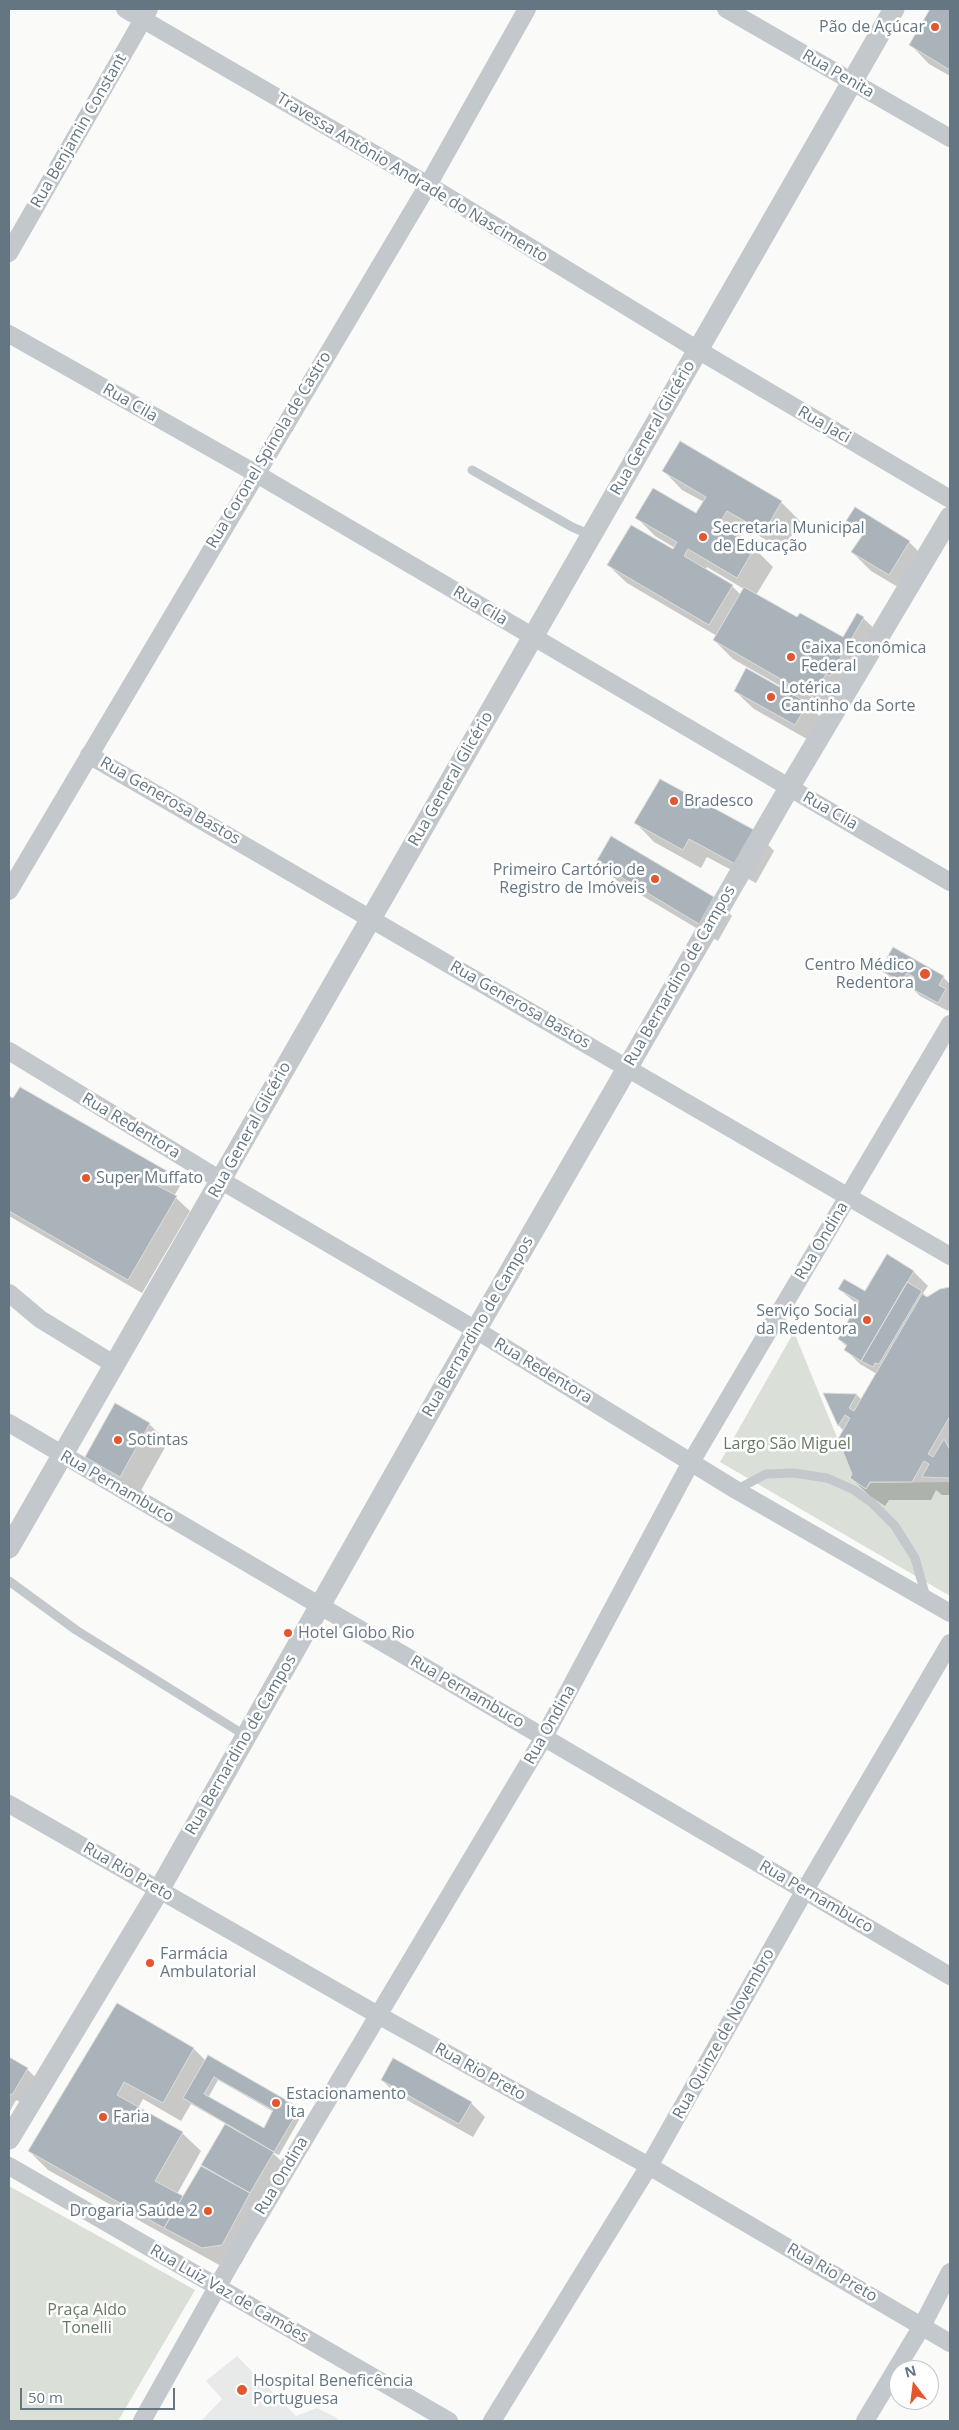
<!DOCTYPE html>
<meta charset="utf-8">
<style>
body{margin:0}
#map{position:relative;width:959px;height:2430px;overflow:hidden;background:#fafaf8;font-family:"Open Sans",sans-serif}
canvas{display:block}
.frame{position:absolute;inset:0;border:10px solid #657683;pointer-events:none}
.north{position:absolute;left:889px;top:2360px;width:50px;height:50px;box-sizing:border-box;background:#fff;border:1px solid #c1c8cd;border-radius:50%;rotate:345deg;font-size:14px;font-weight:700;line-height:20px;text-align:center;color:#657683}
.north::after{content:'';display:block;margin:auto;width:18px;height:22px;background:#e4572e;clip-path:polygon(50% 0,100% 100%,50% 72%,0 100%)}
.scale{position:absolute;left:20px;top:2388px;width:155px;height:22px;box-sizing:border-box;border:2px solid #657683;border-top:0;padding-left:6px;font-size:15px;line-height:18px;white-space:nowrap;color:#657683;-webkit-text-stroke:4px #fff;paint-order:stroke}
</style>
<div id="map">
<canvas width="959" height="2430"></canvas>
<div class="frame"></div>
<div class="north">N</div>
<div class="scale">50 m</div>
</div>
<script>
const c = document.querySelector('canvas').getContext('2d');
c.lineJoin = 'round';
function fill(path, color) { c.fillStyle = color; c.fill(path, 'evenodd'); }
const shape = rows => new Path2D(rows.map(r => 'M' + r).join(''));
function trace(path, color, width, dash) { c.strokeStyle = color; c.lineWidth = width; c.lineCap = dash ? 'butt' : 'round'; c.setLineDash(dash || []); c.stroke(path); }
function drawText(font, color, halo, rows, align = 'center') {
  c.font = font + ' "Open Sans",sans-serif'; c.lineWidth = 5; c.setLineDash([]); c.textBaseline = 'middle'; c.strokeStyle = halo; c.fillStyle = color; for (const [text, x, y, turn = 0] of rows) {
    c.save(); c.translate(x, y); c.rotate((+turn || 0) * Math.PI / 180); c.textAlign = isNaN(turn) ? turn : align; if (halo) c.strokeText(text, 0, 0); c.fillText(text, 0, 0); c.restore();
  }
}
fill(shape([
 [237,2356,296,2416,317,2408,337,2418,337,2421,201,2421,222,2399,206,2381]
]), '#e8e9e9');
fill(shape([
 [794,1332,852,1474,849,1478,866,1489,871,1483,950,1482,950,1596,720,1462],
 [9,2186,195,2290,118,2421,9,2421]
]), '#dadfd7');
fill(shape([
 [932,9,950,9,950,76,929,64,911,45],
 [681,443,781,502,800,521,783,550,746,528,739,539,754,548,773,567,756,595,798,619,843,639,863,618,882,636,831,715,803,700,826,722,814,743,754,709,735,691,792,695,793,693,733,659,714,640,717,636,627,583,608,565,673,551,675,548,655,536,637,518,696,515,704,502,682,490,664,471],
 [707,567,744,589,741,595,732,586,705,570],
 [855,509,909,542,928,561,908,593,871,571,852,552,863,537,848,521],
 [636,823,756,832,774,851,756,883,707,857,701,868,654,842],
 [598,862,713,898,732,916,718,941,616,880],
 [893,949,943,977,950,984,950,1007,948,1011,920,996,912,988,911,991,891,979,882,970],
 [9,1097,166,1172,180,1186,174,1196,190,1211,142,1293,9,1216],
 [887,1256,914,1272,928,1286,923,1293,928,1298,950,1289,950,1495,942,1495,936,1490,931,1500,889,1500,885,1506,870,1496,851,1478,854,1474,844,1431,839,1426,825,1394,857,1395,862,1400,877,1374,860,1364,846,1350,847,1347,839,1339,858,1305,839,1289,865,1293],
 [115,1405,149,1424,168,1442,139,1494,105,1475,86,1457],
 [117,2005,194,2049,206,2061,299,2109,303,2113,279,2155,272,2152,287,2167,268,2213,241,2264,221,2266,48,2170,29,2151],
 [218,2080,274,2112,264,2129,208,2098],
 [143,2099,181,2121,191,2104,226,2124,203,2165,208,2170,183,2198,177,2194,201,2151,182,2133,138,2108],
 [9,2058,27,2069,36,2078,22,2103,16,2100,9,2113],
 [382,2080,471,2103,485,2117,473,2137,396,2094]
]), '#0003');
const building = shape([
 [930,9,950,9,950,70,909,45,930,9],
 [680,441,782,501,764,532,727,511,718,525,755,547,737,578,688,549,684,556,733,585,709,625,607,565,631,525,673,549,677,542,635,518,653,488,696,513,706,497,662,471,680,441],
 [855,507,910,541,889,575,851,552,864,533,846,521,855,507],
 [744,587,797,617,800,613,843,637,857,613,864,617,830,676,826,674,812,697,713,640,744,587],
 [746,668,808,703,795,725,734,691,746,668],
 [660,779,756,831,737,865,689,839,683,850,634,823,660,779],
 [611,836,714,897,699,924,596,862,611,836],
 [893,947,944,976,939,985,946,989,938,1003,909,987,914,977,907,973,901,982,880,970,893,947],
 [20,1087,167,1171,158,1186,177,1196,128,1280,9,1211,9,1096,13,1098,20,1087],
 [887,1254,914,1271,861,1361,844,1350,847,1345,838,1339,859,1301,838,1289,844,1279,865,1291,887,1254],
 [907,1282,922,1291,879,1364,875,1363,873,1367,861,1361,907,1282],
 [950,1287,950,1416,928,1454,933,1457,944,1439,950,1450,950,1478,922,1477,929,1464,924,1461,912,1482,870,1482,866,1489,850,1478,852,1474,838,1439,850,1418,845,1415,838,1426,823,1393,857,1394,849,1408,854,1411,922,1294,927,1297,940,1289,950,1287],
 [115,1403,150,1423,120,1477,85,1457,115,1403],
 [117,2003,194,2048,163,2103,124,2082,117,2095,183,2132,155,2181,183,2196,164,2228,28,2151,117,2003],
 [208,2055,300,2108,274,2152,183,2098,208,2055],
 [214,2077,273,2110,264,2128,204,2094,214,2077],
 [9,2057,28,2068,12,2095,9,2093,9,2057],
 [393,2058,472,2102,459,2124,381,2080,393,2058],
 [225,2124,274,2152,250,2193,201,2165,225,2124],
 [201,2166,250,2193,222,2245,202,2248,164,2228,201,2166]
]);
fill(building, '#aab3b9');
trace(building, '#dcdcda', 1);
trace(shape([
 [472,470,572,527,591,535],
 [736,1490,766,1474,793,1473,827,1478,854,1490,871,1502,895,1526,915,1558,926,1597],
 [9,1581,76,1630,246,1736]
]), '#c3c8cc', 9);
trace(shape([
 [125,9,428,185,698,350,950,499],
 [726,9,950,138],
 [9,253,149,9],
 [9,334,255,473,950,882],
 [89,755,950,1256],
 [9,891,428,185,527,9],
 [9,1051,222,1181,476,1330,736,1490,950,1613],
 [9,1293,40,1319,115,1365],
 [9,1423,950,1976],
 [9,1804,378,2015,649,2166,950,2343],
 [9,2166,449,2421],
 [142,2421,233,2259,544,1737,691,1462,950,1024],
 [492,2421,649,2166,805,1890,950,1643],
 [865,2421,922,2326,950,2272]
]), '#c3c8cc', 18);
trace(shape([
 [9,1548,894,9],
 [9,2139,159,1890,476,1330,789,788,950,517]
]), '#c3c8cc', 21);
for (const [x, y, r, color] of [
 [935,27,5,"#e4572e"],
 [703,537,5,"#e4572e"],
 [791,657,5,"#e4572e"],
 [771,697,5,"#e4572e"],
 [674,801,5,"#e4572e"],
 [655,879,5,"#e4572e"],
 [925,974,6,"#e4572e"],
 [86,1178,5,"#e4572e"],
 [867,1320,5,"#e4572e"],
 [118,1440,5,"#e4572e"],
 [288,1633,5,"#e4572e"],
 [150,1963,5,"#e4572e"],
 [276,2103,5,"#e4572e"],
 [103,2117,5,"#e4572e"],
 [208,2211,5,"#e4572e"],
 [242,2390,6,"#e4572e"]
]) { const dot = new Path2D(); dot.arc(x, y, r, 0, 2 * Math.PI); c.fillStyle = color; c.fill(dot); trace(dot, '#fff', 2); }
drawText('16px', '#657683', '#fff', [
 ["Pão de Açúcar",925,27,"right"],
 ["Secretaria Municipal",713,528],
 ["de Educação",713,546],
 ["Caixa Econômica",801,648],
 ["Federal",801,666],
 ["Lotérica",781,688],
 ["Cantinho da Sorte",781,706],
 ["Bradesco",684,801],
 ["Primeiro Cartório de",645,870,"right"],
 ["Registro de Imóveis",645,888,"right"],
 ["Centro Médico",914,965,"right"],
 ["Redentora",914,983,"right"],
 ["Super Muffato",96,1178],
 ["Serviço Social",857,1311,"right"],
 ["da Redentora",857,1329,"right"],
 ["Sotintas",128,1440],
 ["Hotel Globo Rio",298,1633],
 ["Farmácia",160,1954],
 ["Ambulatorial",160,1972],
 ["Estacionamento",286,2094],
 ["Ita",286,2112],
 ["Faria",113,2117],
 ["Drogaria Saúde 2",198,2211,"right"],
 ["Hospital Beneficência",253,2381],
 ["Portuguesa",253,2399]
], 'left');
drawText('16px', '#657683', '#fff', [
 ["Rua Penita",838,74,30],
 ["Rua Benjamin Constant",79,131,-60],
 ["Travessa Antônio Andrade do Nascimento",412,178,31],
 ["Rua Cila",130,403,30],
 ["Rua Jaci",824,425,30],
 ["Rua General Glicério",653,428,-60],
 ["Rua Coronel Spínola de Castro",269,450,-59],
 ["Rua Cila",480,606,31],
 ["Rua General Glicério",451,779,-60],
 ["Rua Generosa Bastos",170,801,30],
 ["Rua Cila",830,811,30],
 ["Rua Bernardino de Campos",680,976,-60],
 ["Rua Generosa Bastos",520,1005,30],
 ["Rua Redentora",131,1126,31],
 ["Rua General Glicério",250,1130,-61],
 ["Rua Ondina",822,1241,-59],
 ["Rua Bernardino de Campos",478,1327,-60],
 ["Rua Redentora",543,1371,31],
 ["Rua Pernambuco",117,1487,30],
 ["Rua Pernambuco",467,1692,30],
 ["Rua Ondina",550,1725,-61],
 ["Rua Bernardino de Campos",241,1745,-60],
 ["Rua Rio Preto",128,1872,30],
 ["Rua Pernambuco",816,1897,30],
 ["Rua Quinze de Novembro",724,2034,-61],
 ["Rua Rio Preto",480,2072,29],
 ["Rua Ondina",282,2176,-59],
 ["Rua Rio Preto",832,2273,30],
 ["Rua Luiz Vaz de Camões",229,2294,30]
]);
drawText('16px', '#687a64', '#fff', [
 ["Largo São Miguel",787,1444],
 ["Praça Aldo",87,2310],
 ["Tonelli",87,2328]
]);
</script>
